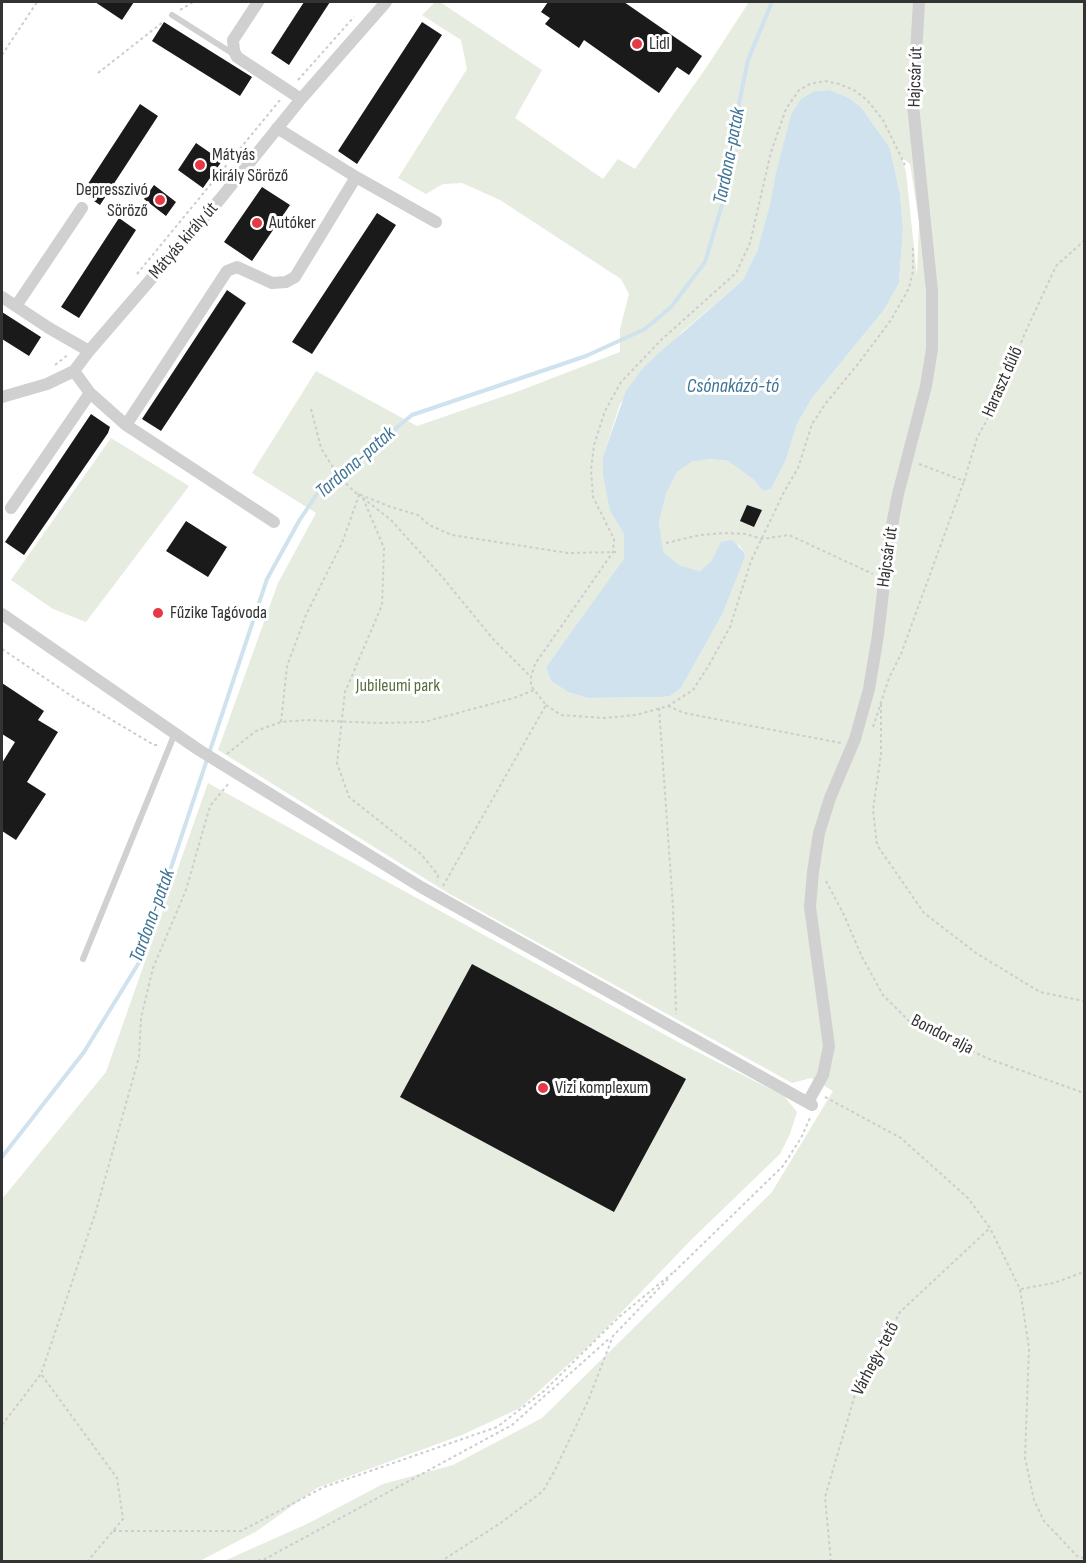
<!DOCTYPE html>
<meta charset="utf-8">
<style>
body{margin:0}
#map{position:relative;width:1086px;height:1563px;overflow:hidden;background:#fff;font-family:"Sofia Sans Condensed",sans-serif}
canvas{display:block}
.frame{position:absolute;inset:0;border:3px solid #333;pointer-events:none}
</style>
<div id="map">
<canvas width="1086" height="1563"></canvas>
<div class="frame"></div>
</div>
<script>
const c = document.querySelector('canvas').getContext('2d');
c.lineJoin = 'round';
function fill(path, color) { c.fillStyle = color; c.fill(path, 'evenodd'); }
const shape = rows => new Path2D(rows.map(r => 'M' + r).join(''));
function trace(path, color, width, dash) { c.strokeStyle = color; c.lineWidth = width; c.lineCap = dash ? 'butt' : 'round'; c.setLineDash(dash || []); c.stroke(path); }
function drawText(font, color, halo, rows, align = 'center') {
  c.font = font + ' "Sofia Sans Condensed",sans-serif'; c.lineWidth = 6; c.setLineDash([]); c.textBaseline = 'middle'; c.strokeStyle = halo; c.fillStyle = color; for (const [text, x, y, turn = 0] of rows) {
    c.save(); c.translate(x, y); c.rotate((+turn || 0) * Math.PI / 180); c.textAlign = isNaN(turn) ? turn : align; if (halo) c.strokeText(text, 0, 0); c.fillText(text, 0, 0); c.restore();
  }
}
fill(shape([
 [435,2,440,2,542,70,515,118,603,179,618,159,635,169,708,65,749,2,1084,2,1084,1561,224,1561,307,1524,383,1484,453,1465,542,1418,772,1192,833,1091,811,1078,792,1083,448,893,218,750,278,583,316,513,252,473,316,371,417,426,519,391,620,352,620,329,629,294,621,279,500,200,462,183,443,184,426,194,398,178,467,69,461,40,422,15],
 [830,90,849,98,861,107,890,148,900,194,903,229,899,283,884,310,812,398,797,424,787,455,771,489,763,491,754,480,728,461,711,459,690,462,677,472,666,494,659,522,662,552,679,565,700,571,712,560,739,545,744,552,745,557,723,613,681,688,670,696,663,697,588,698,568,692,551,681,546,667,624,560,624,534,610,511,603,456,620,404,682,332,743,280,757,251,771,203,774,183,815,91],
 [902,158,910,164,919,222,917,276,906,172],
 [111,438,189,486,86,622,53,609,11,580],
 [208,783,680,1043,784,1096,797,1112,790,1134,780,1154,692,1239,590,1345,520,1408,462,1435,317,1488,257,1531,200,1561,2,1562,2,1199,106,1072]
]), '#e6ecdf');
fill(shape([
 [830,90,849,98,861,107,890,148,900,194,903,229,899,283,884,310,812,398,797,424,786,459,771,489,763,491,754,480,728,461,711,459,691,462,677,472,666,494,659,522,663,552,679,565,700,571,712,560,721,542,732,540,744,552,745,557,723,613,681,688,670,696,663,697,588,698,568,692,551,681,546,667,624,559,624,534,610,511,603,474,603,456,626,391,644,367,659,353,743,280,757,251,770,205,776,173,791,115,801,99,815,91]
]), '#cfe2ee');
trace(shape([
 [2,1157,84,1052,140,961,267,579,299,521,321,488,349,467,412,415,586,356,645,329,671,307,705,262,722,205,735,123,748,60,772,2]
]), '#cfe2ee', 4);
fill(shape([
 [95,2,134,2,122,20],
 [304,2,330,2,289,65,271,53],
 [548,2,624,2,702,56,689,75,677,67,659,93,584,40,579,48,545,24,550,18,541,12],
 [164,22,252,77,240,96,152,41],
 [422,22,442,35,357,164,338,151],
 [140,104,158,116,100,205,82,193],
 [196,143,222,161,203,188,178,170],
 [154,185,176,202,166,216,144,199],
 [262,187,290,205,252,261,224,242],
 [377,213,396,225,312,354,292,342],
 [119,218,136,230,79,318,61,307],
 [227,290,246,303,161,431,142,419],
 [2,312,41,337,29,356,2,339],
 [91,414,110,427,108,433,24,555,5,542],
 [747,505,762,510,754,527,740,521],
 [186,521,227,547,208,577,166,551],
 [2,683,44,711,38,720,58,732,27,782,46,794,16,840,2,831,2,763,15,742,2,734],
 [472,964,686,1079,614,1212,400,1097]
]), '#1a1a1a');
trace(shape([
 [180,10,193,2],
 [2,55,37,2],
 [98,73,163,22],
 [298,80,354,17],
 [137,274,280,100],
 [55,365,69,354],
 [311,409,321,448,339,477,356,493,391,507,418,515,429,525,452,535,568,553,619,552],
 [919,464,964,481,977,438,995,405,1025,333,1056,266,1084,241],
 [358,494,391,520,444,579,493,639,531,677],
 [363,498,384,548,382,605,345,692,337,763,349,797,421,854,438,875,437,881],
 [666,543,700,535,725,533,746,534,762,539,789,535,873,574],
 [2,649,70,695,154,745,160,745],
 [881,704,881,754,873,810,877,845,924,913,976,953,1040,992,1084,1001],
 [546,705,561,715,604,718,636,715,668,706,693,690,709,665,730,627,751,561,784,492,798,468,812,424,826,403,858,364,891,320,909,288,913,271,913,248],
 [668,706,684,713,841,743],
 [659,708,673,907,676,1014],
 [281,722,287,666,306,615,342,543,359,495],
 [873,727,889,678,901,654,964,481],
 [227,754,256,731,281,722,307,720,378,723,424,722,514,698,534,690],
 [826,881,844,915,862,957,883,995,910,1022,989,1059,1084,1093],
 [443,886,546,705,531,686,531,677,535,664,613,552,614,539,593,497,591,470,594,445,605,411,621,382,662,339,736,273,750,243,771,152,786,109,799,90,810,84,825,81,839,84,854,90,867,100,883,120,905,165],
 [825,1097,901,1138,968,1198,990,1228,1020,1289,1029,1348,1025,1458,1034,1500,1044,1521,1077,1556,1084,1558],
 [674,1272,783,1166,801,1138,810,1118],
 [1021,1289,1054,1283,1084,1272],
 [2,1425,41,1374],
 [113,1531,241,1531,324,1487,497,1427,544,1391,619,1317,675,1271],
 [87,1562,123,1519,117,1478,41,1374,96,1211,139,1057,141,1018,153,968,186,890,210,806,229,783],
 [252,1562,265,1559,512,1425,610,1338],
 [440,1562,502,1522,543,1491,554,1472,588,1401,613,1336,668,1279],
 [831,1562,825,1497,857,1388,900,1312,990,1228]
]), '#cdcdcd', 2, [3, 3]);
trace(shape([
 [172,15,235,55],
 [83,959,175,733]
]), '#d0d0d0', 6);
trace(shape([
 [258,2,237,34,233,40,234,51,237,57,301,99],
 [277,128,356,177,436,222],
 [2,297,49,328,89,351],
 [16,306,82,208],
 [74,371,90,393,126,425,274,522],
 [2,397,47,384,74,371,89,351,221,198,301,99,386,2],
 [126,425,227,271,237,267,272,283,286,282,295,277,356,177],
 [11,508,90,393],
 [2,614,199,750,421,887,812,1105],
 [808,1102,823,1075,829,1046,810,907,813,872,819,833,830,798,855,739,869,689,878,635,889,541,898,494,926,386,932,349,932,291,913,105,919,2]
]), '#d0d0d0', 12);
for (const [x, y, r, color] of [
 [637,44,6,"#e63946"],
 [200,165,6,"#e63946"],
 [160,200,6,"#e63946"],
 [257,223,6,"#e63946"],
 [158,613,6,"#e63946"],
 [543,1088,6,"#e63946"]
]) { const dot = new Path2D(); dot.arc(x, y, r, 0, 2 * Math.PI); c.fillStyle = color; c.fill(dot); trace(dot, '#fff', 2); }
drawText('18px', '#333', '#fff', [
 ["Lidl",649,44],
 ["Mátyás",212,155],
 ["király Söröző",212,176],
 ["Depresszivó",148,190,"right"],
 ["Söröző",148,211,"right"],
 ["Autóker",269,223],
 ["Fűzike Tagóvoda",170,613],
 ["Vizi komplexum",555,1088]
], 'left');
drawText('18px', '#333', '#fff', [
 ["Hajcsár út",916,77,-88],
 ["Mátyás király út",184,241,-49],
 ["Haraszt dűlő",1003,382,-66],
 ["Hajcsár út",888,557,-82],
 ["Bondor alja",942,1035,27],
 ["Várhegy-tető",876,1359,-62]
]);
drawText('18px', '#56703f', '#fff', [
 ["Jubileumi park",398,686]
]);
drawText('italic 20px', '#3f7597', '#fff', [
 ["Tardona-patak",730,156,-79],
 ["Csónakázó-tó",733,387],
 ["Tardona-patak",356,463,-41],
 ["Tardona-patak",153,916,-70]
]);
</script>
